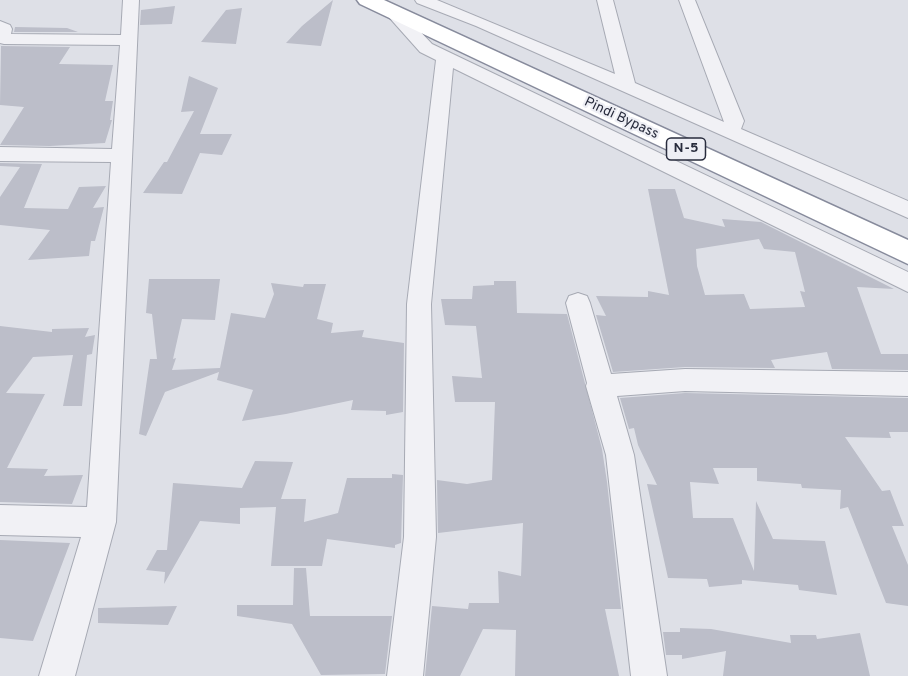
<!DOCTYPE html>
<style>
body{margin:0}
canvas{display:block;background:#dee0e7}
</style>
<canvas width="908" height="676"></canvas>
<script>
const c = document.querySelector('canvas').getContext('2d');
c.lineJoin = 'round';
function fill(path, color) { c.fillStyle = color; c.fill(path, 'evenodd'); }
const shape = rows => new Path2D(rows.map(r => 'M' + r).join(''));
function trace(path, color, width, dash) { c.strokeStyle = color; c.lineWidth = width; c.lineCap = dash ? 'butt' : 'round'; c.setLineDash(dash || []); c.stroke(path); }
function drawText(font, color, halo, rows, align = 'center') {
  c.font = font + ' Overpass,sans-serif'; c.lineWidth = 4.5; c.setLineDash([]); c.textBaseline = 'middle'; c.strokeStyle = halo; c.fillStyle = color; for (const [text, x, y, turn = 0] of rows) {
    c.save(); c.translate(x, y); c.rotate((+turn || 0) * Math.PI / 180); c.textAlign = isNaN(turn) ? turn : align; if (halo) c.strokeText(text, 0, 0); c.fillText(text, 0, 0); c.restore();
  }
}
fill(shape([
 [333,0,321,46,286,43,302,26],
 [175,6,172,24,140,25,141,10],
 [242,8,236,44,201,42,226,10],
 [15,27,67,28,78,32,14,32],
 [1,46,70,47,59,64,113,65,105,101,113,101,110,120,112,120,105,143,50,146,0,145,24,107,0,105],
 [189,76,218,88,200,134,232,134,222,155,200,153,182,194,143,193,164,162,167,162,194,111,181,112],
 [0,163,42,164,24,208,68,209,79,187,106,186,93,208,104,207,95,241,91,241,89,256,28,260,50,230,0,225,0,197,20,167,0,166],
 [648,189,675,189,684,218,725,227,722,219,761,222,894,289,857,287,881,354,908,354,908,370,832,369,827,352,771,360,775,368,685,367,613,372,596,315,606,316,596,296,648,297,648,291,669,295],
 [759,239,764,249,795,252,805,292,800,291,805,307,750,309,744,294,705,295,697,266,696,249],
 [149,279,220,279,215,320,182,319,173,359,176,358,172,370,220,368,231,313,265,318,274,294,271,283,303,287,304,284,326,284,317,319,333,323,331,333,364,330,362,337,404,343,403,412,386,415,386,411,351,410,353,400,286,414,242,421,253,390,217,380,219,372,165,392,146,436,139,434,150,359,157,359,152,314,146,313],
 [494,281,516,281,517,313,567,314,602,449,607,482,621,609,605,609,619,676,515,676,516,630,483,629,460,676,425,676,432,606,468,609,469,603,499,603,498,571,521,576,523,523,438,533,437,480,467,484,492,480,495,402,455,402,452,376,482,378,476,326,445,325,441,299,472,299,473,286,494,285],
 [0,326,52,332,52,329,89,328,85,337,95,335,92,354,87,355,82,406,63,406,73,355,33,357,6,393,45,394,7,468,48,469,44,476,83,475,72,504,0,502],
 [685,393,908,398,908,432,889,432,891,438,845,437,882,491,890,490,904,526,892,526,908,565,908,606,886,603,848,507,840,509,841,490,802,488,801,484,757,481,757,468,713,468,719,484,690,482,693,518,733,518,754,571,756,501,773,539,825,541,837,595,799,590,798,585,742,580,742,584,709,587,707,579,668,578,647,484,657,485,638,445,634,428,629,429,620,398],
 [255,461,293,462,281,499,306,499,304,522,338,513,347,478,392,478,392,474,403,475,401,543,395,545,395,548,327,539,322,566,271,566,276,507,240,508,240,524,200,521,164,584,165,572,146,570,157,550,167,550,173,483,242,488],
 [0,540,70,543,33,641,0,638],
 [294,568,306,568,310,616,392,616,385,674,321,675,292,624,237,616,237,605,293,605],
 [177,606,168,625,98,623,98,608],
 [680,628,711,629,791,643,790,635,816,635,817,639,860,633,870,676,723,676,726,651,682,659,682,655,666,655,663,632,680,632]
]), '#bcbec9');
const minor = shape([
 [123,0,139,0,116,522,75,676,39,676,81,537,0,535,0,505,87,507,111,162,0,161,0,147,112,149,120,45,4,44,0,43,0,21,10,25,12,29,11,34,121,35,123,0],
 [415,0,437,0,615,74,597,0,613,0,635,83,724,122,679,0,695,0,744,121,741,129,908,201,908,218,476,26,417,3,415,0],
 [393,7,399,9,432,44,908,272,908,292,453,68,431,304,436,537,423,676,387,676,404,537,407,304,436,60,420,52,387,15,385,12,387,9,393,7],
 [578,293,587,296,590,303,611,374,685,369,908,372,908,396,685,391,617,396,634,455,667,676,631,676,606,455,586,386,587,383,566,303,569,296,578,293]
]);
const highway = shape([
 [357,0,384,0,908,240,908,264,360,4,357,0]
]);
trace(minor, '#a7aab4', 2);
trace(highway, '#878b9c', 3);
fill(minor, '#f1f1f5');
fill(highway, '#fff');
drawText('14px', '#282c3d', '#eeeff5', [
 ["Pindi Bypass",621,119,25]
]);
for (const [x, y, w] of [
 [686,149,39]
]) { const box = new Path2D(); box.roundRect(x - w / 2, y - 11, w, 22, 4.5); c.fillStyle = '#eeeff5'; c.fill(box); trace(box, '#282c3d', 1.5); }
drawText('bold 14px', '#282c3d', null, [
 ["N-5",686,149]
]);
</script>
